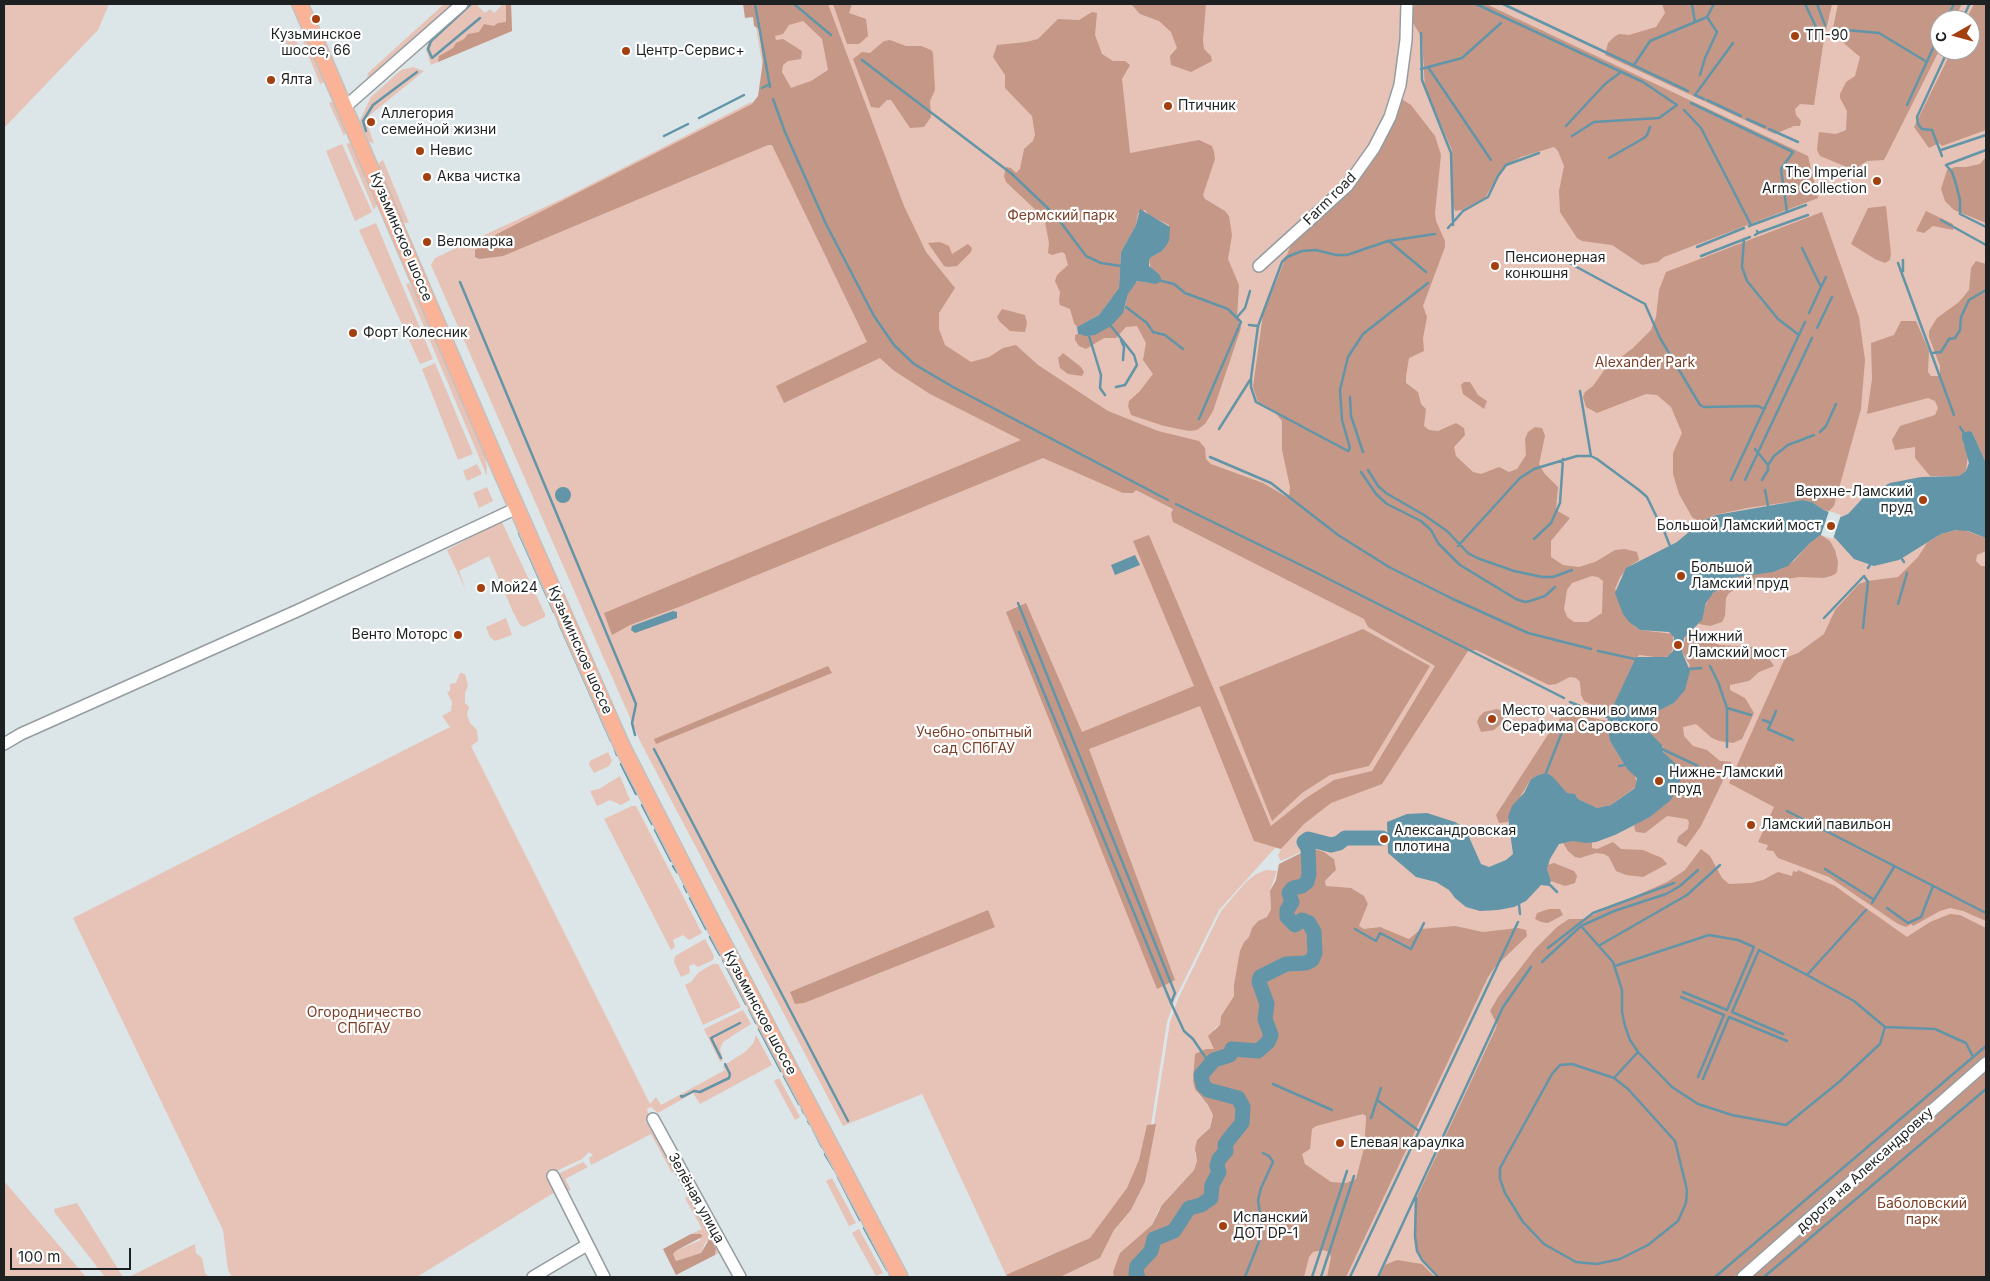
<!DOCTYPE html>
<meta charset="utf-8">
<style>
body{margin:0}
#map{position:relative;width:1990px;height:1281px;overflow:hidden;background:#dce5e8;font-family:Inter,sans-serif}
canvas{display:block}
.frame{position:absolute;inset:0;border:5px solid #1e2122;pointer-events:none}
.north{position:absolute;left:1930px;top:10px;width:50px;height:50px;box-sizing:border-box;background:#fff;border:1px solid #a5a6a7;border-radius:50%;rotate:263deg;font-size:14px;font-weight:700;line-height:20px;text-align:center;color:#1e2122}
.north::after{content:'';display:block;margin:auto;width:18px;height:22px;background:#a44010;clip-path:polygon(50% 0,100% 100%,50% 72%,0 100%)}
.scale{position:absolute;left:10px;top:1248px;width:121px;height:22px;box-sizing:border-box;border:2px solid #1e2122;border-top:0;padding-left:6px;font-size:15px;line-height:18px;white-space:nowrap;color:#1e2122;-webkit-text-stroke:4px #fff;paint-order:stroke}
</style>
<div id="map">
<canvas width="1990" height="1281"></canvas>
<div class="frame"></div>
<div class="north">С</div>
<div class="scale">100 m</div>
</div>
<script>
const c = document.querySelector('canvas').getContext('2d');
c.lineJoin = 'round';
function fill(path, color) { c.fillStyle = color; c.fill(path, 'evenodd'); }
const shape = rows => new Path2D(rows.map(r => 'M' + r).join(''));
function trace(path, color, width, dash) { c.strokeStyle = color; c.lineWidth = width; c.lineCap = dash ? 'butt' : 'round'; c.setLineDash(dash || []); c.stroke(path); }
function drawText(font, color, halo, rows, align = 'center') {
  c.font = font + ' Inter,sans-serif'; c.lineWidth = 4.5; c.setLineDash([]); c.textBaseline = 'middle'; c.strokeStyle = halo; c.fillStyle = color; for (const [text, x, y, turn = 0] of rows) {
    c.save(); c.translate(x, y); c.rotate((+turn || 0) * Math.PI / 180); c.textAlign = isNaN(turn) ? turn : align; if (halo) c.strokeText(text, 0, 0); c.fillText(text, 0, 0); c.restore();
  }
}
fill(shape([
 [4,4,109,4,98,30,4,128],
 [444,4,455,4,369,80,367,79,368,73],
 [468,4,476,4,485,13,490,9,494,13,503,4,511,4,512,31,431,65,426,50,428,40],
 [752,4,1404,4,1399,72,1390,107,1350,188,1389,128,1412,4,1986,4,1986,1039,1706,1277,1184,1277,1355,936,1368,904,1355,890,1326,886,1325,881,1334,873,1334,859,1329,855,1307,849,1281,861,1278,856,1281,849,1275,848,1219,910,1175,999,1167,1022,1145,1163,1094,1239,1006,1275,922,1094,843,1126,641,743,431,265,435,258,564,198,749,103,768,98],
 [1940,20,1970,20,1970,50,1940,50],
 [299,32,307,36,326,81,320,84],
 [293,33,302,53,298,54,289,50,283,37],
 [413,67,424,71,370,115,368,126,374,144,368,141,359,122,371,97,401,70],
 [331,102,336,104,347,129,344,136,329,103],
 [346,143,353,144,378,202,374,210],
 [342,144,372,212,355,221,326,151],
 [383,160,409,223,405,223,401,220,379,168,379,163],
 [376,223,433,359,420,364,359,230],
 [409,283,422,305,486,458,487,476,406,284],
 [435,363,473,454,458,460,422,369],
 [477,464,482,474,467,481,463,471],
 [487,487,493,501,479,508,473,493],
 [502,522,545,614,545,617,524,627,520,625,513,612,489,556,459,571,466,590,447,550,497,523],
 [506,618,512,635,495,641,490,637,486,627],
 [460,673,465,674,468,686,465,693,465,703,469,707,467,715,470,723,477,730,478,741,471,746,650,1104,656,1097,661,1105,725,1070,723,1066,745,1052,753,1044,756,1035,772,1065,700,1104,693,1093,658,1113,651,1107,647,1109,649,1116,645,1123,651,1123,676,1169,672,1173,651,1134,591,1165,589,1158,593,1155,589,1152,582,1159,550,1174,555,1192,417,1277,232,1277,228,1270,223,1230,73,918,450,727,442,716,451,711,452,702,447,692,450,691,450,684,456,683],
 [608,752,612,761,609,766,594,773,589,765,590,761],
 [620,776,630,800,621,805,610,800,597,806,590,791,599,789],
 [632,806,636,806,702,933,689,940,683,935,673,940,675,947,671,950,604,819],
 [1266,870,1277,871,1270,891,1271,909,1267,917,1258,921,1252,928,1249,937,1244,942,1234,985,1234,996,1221,1016,1220,1025,1214,1029,1214,1050,1193,1081,1199,1095,1208,1105,1213,1115,1210,1128,1197,1140,1195,1154,1197,1161,1194,1170,1171,1195,1158,1211,1152,1225,1113,1272,1114,1277,1060,1277,1100,1258,1114,1230,1131,1210,1145,1182,1170,1022,1178,999,1221,911,1246,882,1256,874],
 [705,939,714,956,713,960,698,967,694,964,689,966,690,973,681,977,674,962,675,956],
 [713,964,718,964,741,1007,703,1025,685,985,691,982,699,972],
 [743,1010,751,1024,723,1042,720,1049,723,1060,720,1062,704,1029],
 [779,1078,800,1117,795,1120,774,1081],
 [583,1162,588,1167,565,1179,571,1190,566,1191,558,1174],
 [832,1178,856,1223,849,1226,826,1181],
 [4,1181,86,1277,4,1277],
 [691,1196,723,1251,715,1255,716,1249,706,1241,701,1253,676,1261,673,1254,677,1250,701,1240,697,1234,691,1234,702,1229,685,1198],
 [77,1203,123,1277,105,1277,55,1213,54,1209],
 [859,1229,883,1273,876,1276,852,1233],
 [195,1244,196,1253,202,1258,205,1273,209,1277,129,1277]
]), '#e6c3b6');
fill(shape([
 [506,4,511,4,512,31,438,62,439,56,453,48,456,43,464,39,468,34,479,32,484,24,494,26,498,23,506,22],
 [743,4,828,4,904,206,926,252,955,288,939,313,939,329,945,345,971,362,989,357,1003,348,1016,345,1038,365,1108,411,1158,431,1199,441,1205,448,1206,459,1211,464,1263,483,1287,497,1289,497,1290,487,1282,450,1282,421,1274,411,1258,402,1253,387,1263,314,1293,240,1350,188,1400,98,1411,105,1435,136,1441,155,1435,213,1436,221,1445,241,1445,247,1423,306,1427,317,1423,338,1424,351,1409,358,1406,376,1406,383,1418,392,1421,404,1426,409,1424,426,1429,430,1438,431,1456,423,1464,428,1465,435,1454,447,1456,456,1473,472,1481,474,1499,467,1509,472,1517,469,1526,455,1525,439,1528,432,1535,427,1542,428,1545,436,1539,464,1544,473,1558,487,1556,510,1570,518,1551,541,1551,557,1563,565,1579,567,1595,562,1615,550,1625,549,1637,552,1639,560,1631,565,1620,577,1615,589,1634,626,1640,630,1673,634,1673,648,1670,655,1663,658,1639,655,1635,659,1610,714,1584,701,1581,695,1580,682,1576,678,1570,677,1556,684,1549,685,1476,650,1468,651,1382,784,1331,803,1304,824,1281,849,1254,841,1200,706,1089,749,1175,980,1157,989,1006,612,1026,603,1082,732,1194,686,1133,541,1149,535,1271,826,1306,798,1334,780,1372,771,1435,666,1368,627,1364,619,1173,522,1171,514,1173,509,1136,490,1133,493,1123,493,1043,458,679,607,630,625,612,635,604,613,1021,440,930,394,893,370,880,358,784,403,776,386,867,342,772,145,768,145,503,256,479,259,475,257,475,250,497,234,752,104,758,96,763,61,759,29,754,26,753,17,745,18],
 [803,21,822,39,828,70,811,81,791,88,782,72,783,65,788,61,801,59,802,51,783,39,776,40,775,36,783,34,789,25],
 [1592,576,1598,577,1603,581,1602,613,1588,622,1574,622,1567,617,1564,609,1567,590,1572,583],
 [833,4,852,4,849,13,866,19,868,36,859,44,847,44],
 [1131,4,1206,4,1203,40,1204,49,1211,56,1212,61,1191,72,1171,65,1170,56,1177,48,1171,32,1159,21,1140,14],
 [1416,4,1486,4,1808,156,1818,198,1664,257,1658,262,1642,265,1612,245,1582,241,1577,238,1560,212,1559,191,1564,166,1558,151,1554,147,1521,157,1506,165,1498,175,1485,198,1462,210,1455,211,1452,202,1452,150,1425,89,1422,38,1412,21,1412,6],
 [1662,4,1832,4,1824,39,1814,105,1800,104,1795,109,1796,115,1801,121,1800,126,1794,126,1775,134,1605,55,1608,43,1614,37,1619,34,1629,35,1656,27,1665,13],
 [1838,4,1962,4,1954,20,1940,20,1940,49,1884,160,1867,161,1854,170,1820,156,1817,150,1819,132,1836,134,1846,130,1847,111,1840,98,1840,94,1846,82,1855,76,1860,57,1832,33],
 [1974,4,1986,4,1986,130,1942,146,1939,143,1929,148,1914,127,1952,50,1970,50,1970,20,1966,20],
 [1092,12,1097,13,1095,35,1102,54,1113,61,1125,61,1130,65,1122,79,1130,153,1199,140,1212,146,1214,152,1215,159,1203,195,1205,199,1225,211,1229,216,1232,235,1228,259,1239,285,1237,318,1241,328,1213,411,1205,424,1197,430,1189,431,1164,426,1131,415,1128,406,1129,401,1140,391,1153,374,1143,360,1146,343,1137,326,1126,327,1116,338,1104,338,1086,349,1079,346,1075,340,1075,335,1078,334,1082,335,1111,326,1125,307,1128,294,1134,284,1138,281,1149,283,1159,274,1151,268,1149,261,1150,258,1162,251,1169,241,1169,225,1149,215,1145,210,1138,213,1136,225,1121,252,1119,288,1099,315,1077,327,1074,323,1070,309,1060,305,1059,301,1060,292,1055,281,1057,275,1068,265,1065,254,1062,252,1052,255,1048,253,1049,243,1045,222,1040,214,1006,182,1004,176,1006,167,1011,168,1016,173,1020,169,1024,149,1033,141,1035,135,1032,116,1005,88,1005,75,993,57,997,45,1026,42,1038,39,1058,19,1079,20],
 [890,40,906,46,921,46,931,50,933,53,935,90,930,101,931,117,924,127,910,128,891,100,887,100,879,108,871,107,869,101,853,59,862,52,870,53,884,41],
 [1986,157,1986,223,1954,210,1945,201,1941,189,1947,170,1955,167,1966,167,1980,164],
 [1886,206,1891,254,1890,260,1885,263,1875,259,1851,244,1868,208],
 [1926,211,1953,224,1953,230,1933,226,1924,233,1916,231],
 [1822,212,1859,317,1865,360,1861,409,1834,506,1829,511,1824,510,1812,502,1802,500,1747,508,1715,515,1702,521,1696,520,1692,517,1679,494,1673,474,1673,453,1682,433,1671,407,1657,395,1646,394,1597,413,1586,407,1583,397,1585,392,1593,386,1605,369,1633,348,1651,330,1656,317,1659,290,1666,272],
 [940,242,949,246,952,254,968,244,972,248,971,252,957,266,948,267,944,266,928,243],
 [1976,261,1986,264,1986,463,1972,432,1963,443,1968,454,1966,471,1959,476,1930,476,1915,458,1915,447,1895,450,1892,440,1900,426,1935,415,1938,408,1935,401,1928,398,1867,414,1872,379,1871,343,1894,335,1901,321,1916,321,1929,351,1928,372,1931,376,1938,376,1940,373,1940,366,1929,337,1929,331,1937,318,1959,302,1969,290,1971,268],
 [1002,309,1025,315,1027,323,1025,332,1010,331,1000,322,997,317],
 [1063,353,1081,367,1084,372,1082,376,1068,374,1060,368,1058,358],
 [1464,382,1470,382,1478,395,1487,401,1484,409,1463,394,1461,385],
 [1961,529,1986,538,1986,551,1977,555,1976,561,1981,566,1986,566,1986,921,1963,911,1950,908,1940,911,1913,926,1911,924,1906,927,1898,924,1829,877,1778,858,1773,851,1766,850,1768,845,1758,842,1774,807,1729,783,1785,658,1798,653,1824,634,1835,610,1859,584,1867,581,1898,577,1918,557,1927,543,1941,534],
 [1821,535,1830,541,1835,550,1838,562,1837,572,1834,575,1824,578,1799,577,1739,587,1729,593,1726,598,1725,616,1722,622,1710,626,1699,624,1709,597,1720,587,1737,577,1781,569,1794,561,1810,543],
 [1363,629,1430,666,1369,766,1330,775,1302,793,1272,821,1219,687],
 [1686,636,1692,636,1720,645,1754,647,1766,654,1774,666,1759,672,1749,681,1730,685,1730,690,1745,698,1754,713,1742,739,1733,743,1719,741,1712,738,1696,724,1683,727,1684,736,1693,746,1707,750,1720,761,1732,762,1701,826,1686,847,1677,842,1678,837,1688,829,1689,822,1687,819,1667,816,1645,833,1636,832,1634,827,1635,824,1650,817,1670,800,1663,747,1653,738,1648,729,1660,710,1674,703,1690,665,1682,652],
 [828,666,832,673,666,740,656,744,654,739],
 [1497,709,1502,711,1504,721,1494,730,1481,732,1477,722,1479,717,1484,712],
 [1570,713,1607,721,1610,741,1627,769,1635,775,1637,786,1611,805,1597,808,1578,799,1576,795,1567,793,1546,773,1538,775,1531,779,1508,817,1508,822,1499,823,1496,815,1551,730,1563,715],
 [1573,841,1592,842,1592,848,1597,849,1613,842,1621,849,1643,850,1662,858,1667,864,1643,877,1626,875,1616,871,1609,857,1604,854,1596,853,1580,858,1575,857,1568,851,1563,843],
 [1311,848,1324,852,1334,859,1336,870,1325,881,1326,886,1351,888,1364,896,1368,904,1359,926,1364,929,1380,927,1409,939,1421,929,1455,926,1483,932,1518,928,1526,930,1527,936,1495,967,1488,977,1346,1277,1327,1277,1331,1257,1329,1252,1323,1250,1313,1252,1309,1257,1304,1277,1114,1277,1113,1272,1120,1253,1152,1225,1162,1205,1194,1170,1197,1161,1195,1149,1197,1140,1210,1128,1213,1115,1208,1105,1195,1089,1193,1081,1195,1054,1206,1049,1214,1049,1208,1036,1220,1025,1221,1016,1234,996,1234,985,1240,951,1244,942,1249,937,1252,928,1258,921,1267,917,1271,909,1270,891,1276,880,1279,864],
 [1363,1114,1366,1116,1366,1120,1364,1148,1356,1179,1346,1183,1331,1182,1305,1164,1302,1154,1310,1149,1312,1129,1316,1126],
 [1701,849,1710,856,1722,878,1729,884,1751,883,1763,880,1778,872,1792,876,1793,871,1797,872,1798,870,1835,886,1907,937,1930,922,1950,914,1960,915,1986,928,1986,1056,1734,1277,1439,1277,1422,1259,1417,1250,1415,1236,1417,1197,1496,1028,1497,1024,1490,1011,1498,997,1535,949,1557,927,1569,919,1584,919,1667,882,1685,870],
 [1554,863,1574,871,1577,876,1575,883,1565,886,1551,881,1547,869,1548,865],
 [1549,909,1560,909,1563,915,1548,923,1541,922,1535,919,1537,913],
 [988,910,995,927,804,1003,795,1004,790,992],
 [1986,1071,1986,1277,1752,1277,1801,1235,1942,1107],
 [1156,1124,1145,1182,1131,1210,1114,1230,1100,1258,1060,1277,1008,1277,1006,1275,1090,1238,1127,1188,1139,1160,1147,1125],
 [691,1234,701,1234,702,1237,677,1250,673,1254,676,1261,701,1253,710,1238,716,1249,715,1255,676,1275,663,1249],
 [1397,1260,1422,1264,1435,1277,1379,1277,1385,1265]
]), '#c59786');
fill(shape([
 [1140,209,1170,227,1169,241,1166,246,1162,251,1150,258,1149,261,1149,266,1159,274,1162,281,1156,284,1137,281,1128,294,1123,313,1111,326,1095,335,1086,336,1078,334,1077,327,1099,315,1119,288,1121,252,1136,225],
 [1968,431,1972,432,1986,463,1986,538,1968,531,1956,530,1941,534,1899,560,1874,566,1854,559,1835,538,1822,534,1810,543,1788,566,1773,572,1737,577,1713,593,1706,603,1702,620,1684,638,1682,652,1690,671,1685,690,1674,703,1660,710,1649,725,1649,732,1662,745,1663,752,1676,764,1681,779,1671,800,1650,817,1615,835,1596,842,1586,843,1573,841,1559,844,1550,859,1547,869,1551,881,1549,886,1541,885,1526,901,1514,907,1498,910,1480,911,1466,907,1455,898,1449,890,1436,882,1416,877,1388,853,1387,822,1407,814,1427,813,1455,822,1465,828,1481,864,1489,867,1506,860,1513,854,1508,817,1512,806,1524,793,1531,779,1538,775,1546,773,1552,776,1567,793,1575,794,1578,799,1597,808,1611,805,1635,788,1637,778,1627,769,1610,741,1607,726,1608,717,1636,657,1667,657,1673,651,1674,637,1669,632,1640,630,1629,622,1623,614,1615,593,1626,568,1677,542,1702,521,1716,515,1802,500,1812,502,1824,510,1841,517,1848,514,1863,498,1890,483,1921,477,1959,476,1966,471,1969,463,1962,438,1962,434],
 '555 495a8 8 0 1 1 16 0a8 8 0 1 1-16 0Z',
 [1135,555,1140,565,1115,575,1111,565],
 [673,611,677,612,677,618,635,633,631,630,632,626]
]), '#6295a8');
fill(shape([
 [1829,511,1841,515,1833,539,1821,535]
]), '#dce5e8');
trace(shape([
 [471,4,431,41,428,49,432,58,480,18],
 [755,4,770,87],
 [794,4,831,35],
 [1476,4,1643,82,1677,105,1659,118,1594,122,1572,136],
 [1503,4,1688,91],
 [1692,4,1695,22],
 [1805,4,1817,29],
 [1817,4,1825,25],
 [1707,17,1714,4],
 [1946,20,1954,4],
 [1962,20,1969,5],
 [1836,29,1879,33,1927,62],
 [1421,33,1422,80,1451,153,1453,225],
 [862,60,1012,174,1056,216,1086,256,1101,263,1121,266],
 [1634,65,1650,41,1707,17,1717,32,1705,58,1700,75],
 [1428,67,1491,160],
 [1421,69,1462,58,1501,23],
 [762,88,770,84],
 [773,99,785,132,826,224,874,316,894,345,914,364,953,387,1168,500],
 [1704,99,1695,95,1733,43],
 [1707,100,1741,116],
 [1691,103,1793,152,1781,169,1787,212,1749,226],
 [1907,105,1940,33],
 [1684,110,1701,128,1751,225],
 [699,118,744,95],
 [1747,119,1765,127],
 [1566,126,1605,84,1621,72],
 [1769,129,1798,142],
 [366,131,363,121,373,105,417,72],
 [664,136,688,124],
 [1941,150,1986,135],
 [1986,150,1946,165,1952,172,1956,184,1960,200,1960,214,1986,227],
 [1942,156,1932,130,1922,129,1918,124,1917,117,1948,50],
 [1609,158,1644,138,1647,135,1650,127],
 [1787,212,1806,205],
 [1941,220,1986,245],
 [1448,228,1463,211,1488,197,1498,176,1506,165,1539,153],
 [1758,233,1808,215],
 [1755,235,1758,233,1757,231],
 [1744,239,1742,267,1747,281,1778,319,1799,335],
 [1389,241,1426,272],
 [1697,247,1744,228],
 [1802,248,1821,287,1809,313],
 [1701,256,1750,237],
 [1560,258,1645,304,1660,338,1700,405,1704,407,1758,406,1764,409],
 [1898,263,1954,415],
 [1903,271,1903,260],
 [1162,281,1174,284,1185,293,1228,309,1241,322,1199,419],
 [460,282,636,704,632,723,635,735],
 [1428,283,1363,334,1348,357,1340,390,1342,420,1350,448,1348,451,1256,402,1251,387,1251,378,1258,326,1282,262,1287,257,1302,251,1316,250,1336,255,1347,255,1388,241,1435,234],
 [1821,287,1826,277],
 [1126,307,1147,323,1153,332,1165,335,1183,349],
 [1238,316,1245,308,1250,291],
 [1249,325,1258,326],
 [1111,326,1134,355,1137,365,1125,385,1116,387],
 [1817,328,1832,297],
 [1089,336,1101,375,1100,388,1105,395],
 [1121,340,1124,347,1123,360],
 [1932,353,1941,352,1949,339,1955,338,1960,330,1961,317,1969,300,1986,290],
 [1580,391,1591,456],
 [1350,397,1351,416,1363,452],
 [1960,427,1964,433],
 [1219,429,1250,380],
 [1820,432,1826,426,1836,404],
 [1755,449,1768,465,1768,470,1762,480],
 [1210,457,1271,483,1338,535,1389,567,1453,599,1528,633,1591,649],
 [1768,465,1774,456,1788,445,1814,435],
 [1368,470,1378,486,1386,493,1424,515,1447,531,1468,553,1477,558,1514,571,1542,577,1553,577,1572,570],
 [1361,472,1376,494,1387,504,1421,521,1431,530,1438,543,1460,565,1516,599,1525,602,1530,601,1545,596,1555,587],
 [1731,480,1805,322],
 [1745,480,1812,338],
 [1765,490,1768,506],
 [1176,504,1311,570,1564,698],
 [1664,531,1670,546],
 [519,533,554,612],
 [1534,539,1551,523,1560,503,1563,459],
 [1458,546,1520,478,1534,469,1577,456,1591,456,1597,459,1639,490,1647,497,1660,524],
 [1902,559,1904,562],
 [1868,568,1870,565],
 [1018,603,1175,993,1171,1003],
 [1898,604,1907,573],
 [1824,618,1864,576,1868,582,1863,628],
 [559,623,611,741],
 [1019,632,1171,1003,1184,1031,1193,1039,1210,1064],
 [1598,651,1635,659],
 [1710,666,1718,682,1727,708,1727,747],
 [1690,669,1701,668],
 [1570,702,1610,718],
 [1727,708,1751,715],
 [1763,720,1771,723,1768,729,1793,740],
 [1771,723,1776,711],
 [654,749,848,1121],
 [1662,749,1698,766],
 [615,750,617,755],
 [621,764,636,794],
 [1619,766,1625,765],
 [1546,773,1562,732],
 [642,805,652,824],
 [1787,811,1986,913],
 [655,830,671,861],
 [673,866,677,872],
 [1825,869,1873,899],
 [1550,885,1557,892],
 [684,886,687,892],
 [690,898,706,929],
 [1872,903,1894,867],
 [1519,904,1520,914],
 [1887,908,1908,923,1921,917,1933,886],
 [1581,926,1613,962,1622,990,1622,1012,1625,1026,1630,1040,1638,1052,1672,1087,1698,1104,1732,1115,1786,1125,1839,1082,1880,1044,1885,1027,1854,1001,1807,975],
 [1355,929,1376,941,1380,933,1411,949,1424,923],
 [710,937,720,955],
 [1600,945,1687,895,1720,865],
 [1548,948,1593,913,1674,883],
 [723,960,746,1004],
 [1542,962,1581,926,1614,911,1666,894,1680,886,1698,870],
 [1615,966,1709,935,1738,940,1754,947,1727,1010,1683,992],
 [1681,997,1724,1015,1698,1077],
 [749,1009,756,1023],
 [1885,1027,1935,1029,1966,1043,1973,1057],
 [759,1029,781,1071],
 [1783,1034,1732,1012,1759,950,1807,975,1866,910],
 [721,1058,711,1038,740,1023],
 [784,1076,799,1104],
 [1614,1078,1572,1064,1560,1065,1552,1074,1500,1168,1500,1179,1505,1193,1523,1222,1544,1244,1576,1262,1597,1264,1620,1259,1648,1245,1678,1221,1686,1203,1687,1190,1675,1141,1628,1089,1614,1078,1638,1052],
 [1703,1079,1729,1017,1787,1041],
 [1273,1084,1332,1110],
 [681,1096,682,1097,694,1091,700,1092,729,1078,730,1074,725,1064],
 [1377,1100,1419,1131],
 [802,1109,804,1113],
 [1371,1118,1381,1088],
 [808,1121,810,1124],
 [813,1129,822,1147],
 [825,1154,834,1169],
 [838,1177,860,1220],
 [1416,1198,1415,1236,1417,1251,1422,1260,1438,1277],
 [864,1228,887,1270],
 [890,1275,891,1277],
 [1245,1277,1260,1239,1262,1228,1258,1200,1261,1188,1273,1162,1269,1156,1263,1153],
 [1312,1277,1347,1171],
 [1321,1277,1354,1176],
 [1350,1277,1518,922],
 [1378,1277,1503,1007,1531,967],
 [1715,1277,1986,1046],
 [1764,1277,1986,1089]
]), '#6295a8', 2.5);
trace(shape([
 [1138,1277,1136,1273,1137,1266,1151,1251,1154,1239,1174,1231,1189,1208,1201,1205,1211,1198,1212,1185,1219,1172,1217,1166,1219,1159,1226,1151,1225,1145,1229,1139,1242,1123,1243,1107,1238,1098,1208,1090,1203,1085,1201,1075,1214,1060,1230,1055,1232,1049,1258,1051,1268,1042,1271,1035,1265,1019,1267,1004,1259,982,1260,977,1286,964,1306,963,1312,960,1315,953,1314,932,1309,923,1302,920,1295,925,1287,917,1287,910,1292,902,1289,893,1293,888,1302,886,1307,882,1309,874,1308,848,1304,842,1308,839,1331,845,1339,843,1345,838,1382,838]
]), '#6295a8', 15);
const minor = shape([
 [345,107,462,4],
 [1259,266,1347,186,1374,148,1390,117,1400,85,1406,40,1407,4],
 [4,744,21,734,299,610,517,508],
 [653,1119,740,1277],
 [553,1176,604,1277],
 [533,1277,587,1245],
 [1743,1277,1986,1063]
]);
const major = shape([
 [300,4,502,474,622,746,716,929,900,1277]
]);
trace(minor, '#959ca0', 14);
trace(major, '#c0c1c1', 18);
trace(minor, '#fff', 11);
trace(major, '#fab397', 15);
for (const [x, y, r, color] of [
 [316,19,5,"#a44010"],
 [1795,36,5,"#a44010"],
 [626,51,5,"#a44010"],
 [271,80,5,"#a44010"],
 [1168,106,5,"#a44010"],
 [371,122,5,"#a44010"],
 [420,151,5,"#a44010"],
 [427,177,5,"#a44010"],
 [1877,181,5,"#a44010"],
 [427,242,5,"#a44010"],
 [1495,266,5,"#a44010"],
 [353,333,5,"#a44010"],
 [1923,500,5,"#a44010"],
 [1831,526,5,"#a44010"],
 [1681,576,5,"#a44010"],
 [481,588,5,"#a44010"],
 [458,635,5,"#a44010"],
 [1678,645,5,"#a44010"],
 [1492,719,5,"#a44010"],
 [1659,781,5,"#a44010"],
 [1751,825,5,"#a44010"],
 [1384,839,5,"#a44010"],
 [1340,1143,5,"#a44010"],
 [1223,1226,5,"#a44010"]
]) { const dot = new Path2D(); dot.arc(x, y, r, 0, 2 * Math.PI); c.fillStyle = color; c.fill(dot); trace(dot, '#fff', 2); }
drawText('14px', '#1e2122', '#fff', [
 ["Кузьминское",316,35,"center"],
 ["шоссе, 66",316,51,"center"],
 ["ТП-90",1805,36],
 ["Центр-Сервис+",636,51],
 ["Ялта",281,80],
 ["Птичник",1178,106],
 ["Аллегория",381,114],
 ["семейной жизни",381,130],
 ["Невис",430,151],
 ["The Imperial",1867,173,"right"],
 ["Arms Collection",1867,189,"right"],
 ["Аква чистка",437,177],
 ["Веломарка",437,242],
 ["Пенсионерная",1505,258],
 ["конюшня",1505,274],
 ["Форт Колесник",363,333],
 ["Верхне-Ламский",1913,492,"right"],
 ["пруд",1913,508,"right"],
 ["Большой Ламский мост",1821,526,"right"],
 ["Большой",1691,568],
 ["Ламский пруд",1691,584],
 ["Мой24",491,588],
 ["Венто Моторс",448,635,"right"],
 ["Нижний",1688,637],
 ["Ламский мост",1688,653],
 ["Место часовни во имя",1502,711],
 ["Серафима Саровского",1502,727],
 ["Нижне-Ламский",1669,773],
 ["пруд",1669,789],
 ["Ламский павильон",1761,825],
 ["Александровская",1394,831],
 ["плотина",1394,847],
 ["Елевая караулка",1350,1143],
 ["Испанский",1233,1218],
 ["ДОТ DP-1",1233,1234]
], 'left');
drawText('14px', '#1e2122', '#fff', [
 ["Farm road",1330,199,-45],
 ["Кузьминское шоссе",401,237,67],
 ["Кузьминское шоссе",580,650,66],
 ["Кузьминское шоссе",760,1013,62],
 ["дорога на Александровку",1865,1170,-42],
 ["Зелёная улица",696,1198,61]
]);
drawText('14px', '#7c3f28', '#fff', [
 ["Фермский парк",1061,216],
 ["Alexander Park",1645,363],
 ["Учебно-опытный",974,733],
 ["сад СПбГАУ",974,749],
 ["Огородничество",364,1013],
 ["СПбГАУ",364,1029],
 ["Баболовский",1922,1204],
 ["парк",1922,1220]
]);
</script>
